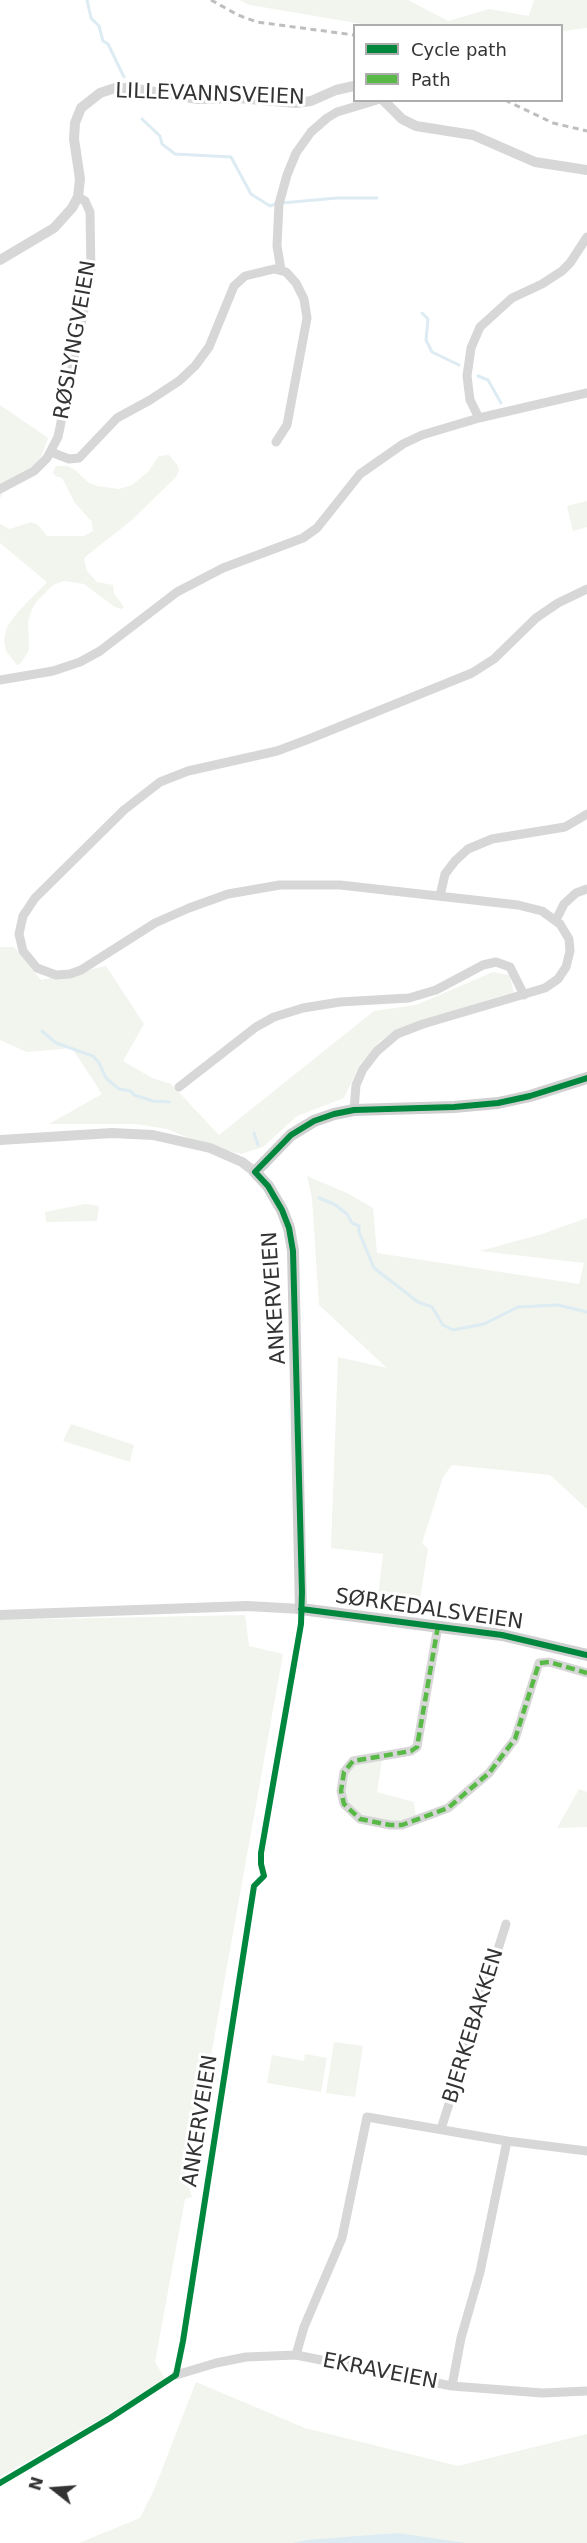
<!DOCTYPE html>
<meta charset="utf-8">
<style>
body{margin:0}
#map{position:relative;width:587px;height:2543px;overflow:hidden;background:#fff;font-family:"DejaVu Sans",sans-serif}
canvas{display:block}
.legend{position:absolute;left:353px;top:24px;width:210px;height:78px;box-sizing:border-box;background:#fff;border:2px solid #adadad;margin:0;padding:8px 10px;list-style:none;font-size:18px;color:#333}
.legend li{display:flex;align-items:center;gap:12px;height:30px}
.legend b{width:30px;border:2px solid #adadad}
.north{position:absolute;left:24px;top:2459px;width:60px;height:60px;-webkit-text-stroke:4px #fff;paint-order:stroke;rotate:287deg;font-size:16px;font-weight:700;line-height:24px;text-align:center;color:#333}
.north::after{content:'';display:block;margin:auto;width:21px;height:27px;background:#333;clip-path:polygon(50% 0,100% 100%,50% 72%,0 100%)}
</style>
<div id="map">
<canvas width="587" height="2543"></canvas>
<ul class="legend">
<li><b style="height:8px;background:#00873e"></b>Cycle path</li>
<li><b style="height:8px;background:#58b947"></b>Path</li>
</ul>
<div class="north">N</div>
</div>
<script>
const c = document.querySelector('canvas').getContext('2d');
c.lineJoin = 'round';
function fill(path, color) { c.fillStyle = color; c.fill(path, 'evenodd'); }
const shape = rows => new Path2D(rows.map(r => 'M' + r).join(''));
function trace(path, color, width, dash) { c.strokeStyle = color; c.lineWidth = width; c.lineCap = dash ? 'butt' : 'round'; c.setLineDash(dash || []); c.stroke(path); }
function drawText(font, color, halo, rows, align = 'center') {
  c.font = font + ' "DejaVu Sans",sans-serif'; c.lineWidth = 6; c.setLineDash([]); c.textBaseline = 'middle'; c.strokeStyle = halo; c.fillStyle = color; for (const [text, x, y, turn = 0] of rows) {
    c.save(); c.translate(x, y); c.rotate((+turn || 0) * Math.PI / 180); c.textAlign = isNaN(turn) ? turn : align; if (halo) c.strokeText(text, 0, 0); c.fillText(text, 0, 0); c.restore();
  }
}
fill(shape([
 [239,0,408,0,448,21,489,9,529,16,534,0,587,0,587,28,562,31,562,26,368,25,250,5],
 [0,405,48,438,42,455,34,465,19,474,4,489,0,499],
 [169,455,178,466,179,471,176,477,132,520,85,557,84,560,87,571,97,582,113,585,114,594,124,607,121,609,115,607,84,584,64,581,53,585,37,601,32,609,28,621,29,650,21,663,17,665,6,651,4,640,7,627,17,613,47,582,0,543,0,524,10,529,31,522,38,525,47,536,84,536,93,531,92,522,75,503,62,478,55,476,53,472,56,466,68,466,75,470,89,483,97,486,119,489,132,485,148,472,159,456],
 [587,501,587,527,573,531,567,506],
 [0,947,14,947,41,980,106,966,144,1024,123,1061,152,1078,171,1084,219,1135,374,1011,416,1005,493,972,509,975,514,992,419,1021,395,1031,380,1041,360,1064,344,1098,297,1116,263,1147,241,1154,206,1145,167,1129,136,1124,49,1124,102,1094,72,1048,27,1052,0,1040],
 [307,1176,349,1194,373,1208,377,1253,579,1284,584,1263,480,1251,542,1234,587,1218,587,1509,550,1475,452,1465,443,1477,422,1543,428,1549,419,1605,378,1597,383,1554,331,1548,338,1357,387,1368,319,1305,312,1198],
 [85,1204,99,1206,97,1221,46,1222,45,1212],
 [71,1424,134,1445,130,1462,63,1441],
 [245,1615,249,1646,283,1654,188,2184,192,2197,185,2199,155,2362,165,2379,99,2420,0,2477,0,1620],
 [382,1760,377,1792,414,1802,416,1818,389,1822,358,1813,347,1803,344,1791,347,1774,356,1764],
 [579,1789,587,1792,587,1827,557,1828],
 [334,2042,363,2046,355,2097,326,2093],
 [305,2054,327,2058,321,2092,267,2083,272,2055,304,2061],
 [196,2382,305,2428,458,2466,587,2434,587,2543,79,2543,140,2518,154,2490]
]), '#f1f5ed');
fill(shape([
 [397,2533,466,2543,293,2543,307,2540]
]), '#ddebf3');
trace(shape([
 [87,0,91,18,99,26,103,41,108,44,124,77],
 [142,119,160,136,162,144,175,154,231,157,251,194,270,206,275,204],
 [282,203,337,198,377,198],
 [422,313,428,319,426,340,432,352,459,365],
 [478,376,488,380,501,403],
 [42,1031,56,1043,93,1056,99,1063,106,1078,119,1089,131,1091,134,1095,153,1101,169,1102],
 [254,1133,258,1145],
 [319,1198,334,1204,347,1214,352,1223,359,1226,359,1232,374,1268,418,1302,432,1307,443,1325,453,1330,484,1324,518,1307,558,1305,587,1312]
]), '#ddebf3', 3);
trace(shape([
 [281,270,277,246,279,204,287,175,296,153,311,132,327,118,337,112,377,100],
 [479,418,470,400,467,376,471,348,480,327,512,298,542,284,562,271,570,263,587,237],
 [51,452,69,459,79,458,117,418,150,400,179,381,195,366,209,347,234,286,245,276,274,269,286,272,296,283,304,299,307,318,287,425,276,442],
 [0,489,34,471,47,458,58,437,91,275,90,212,85,201,78,197],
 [0,680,53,671,80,662,100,651,177,592,223,568,303,538,317,528,360,474,403,444,422,435,479,418,587,393],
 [440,896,445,874,455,861,468,849,492,839,565,827,587,814],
 [556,920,564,904,576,893,587,889],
 [179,1087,256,1027,274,1017,303,1008,340,1002,409,998,436,990,483,965,496,962,510,967,524,995],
 [354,1110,356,1085,363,1069,377,1051,397,1034,423,1024,545,988,558,979,566,967,570,951,569,939,560,924,542,911,518,905,340,885,280,885,228,894,189,908,155,923,81,970,70,974,56,975,37,968,23,951,19,934,23,916,35,898,124,810,160,782,188,771,277,751,309,739,472,673,494,659,536,618,558,603,587,589],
 [438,1626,417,1747,411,1751,353,1761,344,1772,341,1791,344,1804,360,1819,390,1825,402,1825,448,1808,489,1773,515,1739,539,1663,549,1662,587,1673],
 [441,2129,506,1924],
 [296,2355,304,2327,342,2238,367,2117,507,2141,587,2151],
 [176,2375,216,2363,246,2357,296,2355,452,2386,542,2393,587,2391],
 [452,2386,461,2338,480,2272,507,2141]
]), '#d7d7d7', 9);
trace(shape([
 [383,100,402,119,416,126,473,135,535,162,587,170],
 [0,260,54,228,72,208,78,197,80,179,74,139,75,123,81,108,100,93,115,88,131,88,198,99,238,98,296,103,311,101,336,90,354,86],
 [0,1140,112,1133,153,1135,210,1148,242,1162,255,1172],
 [0,1615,247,1606,301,1609]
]), '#d7d7d7', 10);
trace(shape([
 [587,1078,530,1096,498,1103,454,1107,354,1110,334,1114,314,1121,291,1135,255,1172,268,1186,282,1210,289,1228,293,1251,301,1609,502,1635,587,1655]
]), '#d0d0d0', 12);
trace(shape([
 [211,0,238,15,257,22,354,35],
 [505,100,553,123,587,131]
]), '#bebebe', 3, [6, 4.5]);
trace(shape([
 [438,1626,417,1747,411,1751,353,1761,344,1772,341,1791,344,1804,360,1819,390,1825,402,1825,448,1808,489,1773,515,1739,539,1663,549,1662,587,1673]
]), '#58b947', 4.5, [9, 4.5]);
trace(shape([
 [301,1609,502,1635,587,1655],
 [0,2483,110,2418,176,2375,183,2341,254,1886,264,1876,261,1864,261,1853,301,1624,302,1592,293,1251,289,1228,282,1210,268,1186,255,1172,291,1135,314,1121,334,1114,354,1110,454,1107,498,1103,530,1096,587,1078]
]), '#00873e', 6);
drawText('21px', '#333', '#fff', [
 ["LILLEVANNSVEIEN",210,95,2],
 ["RØSLYNGVEIEN",76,340,-80],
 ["ANKERVEIEN",275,1298,-94],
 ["SØRKEDALSVEIEN",429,1610,8],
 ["BJERKEBAKKEN",474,2026,-73],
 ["ANKERVEIEN",201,2121,-81],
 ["EKRAVEIEN",380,2372,11]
]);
</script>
